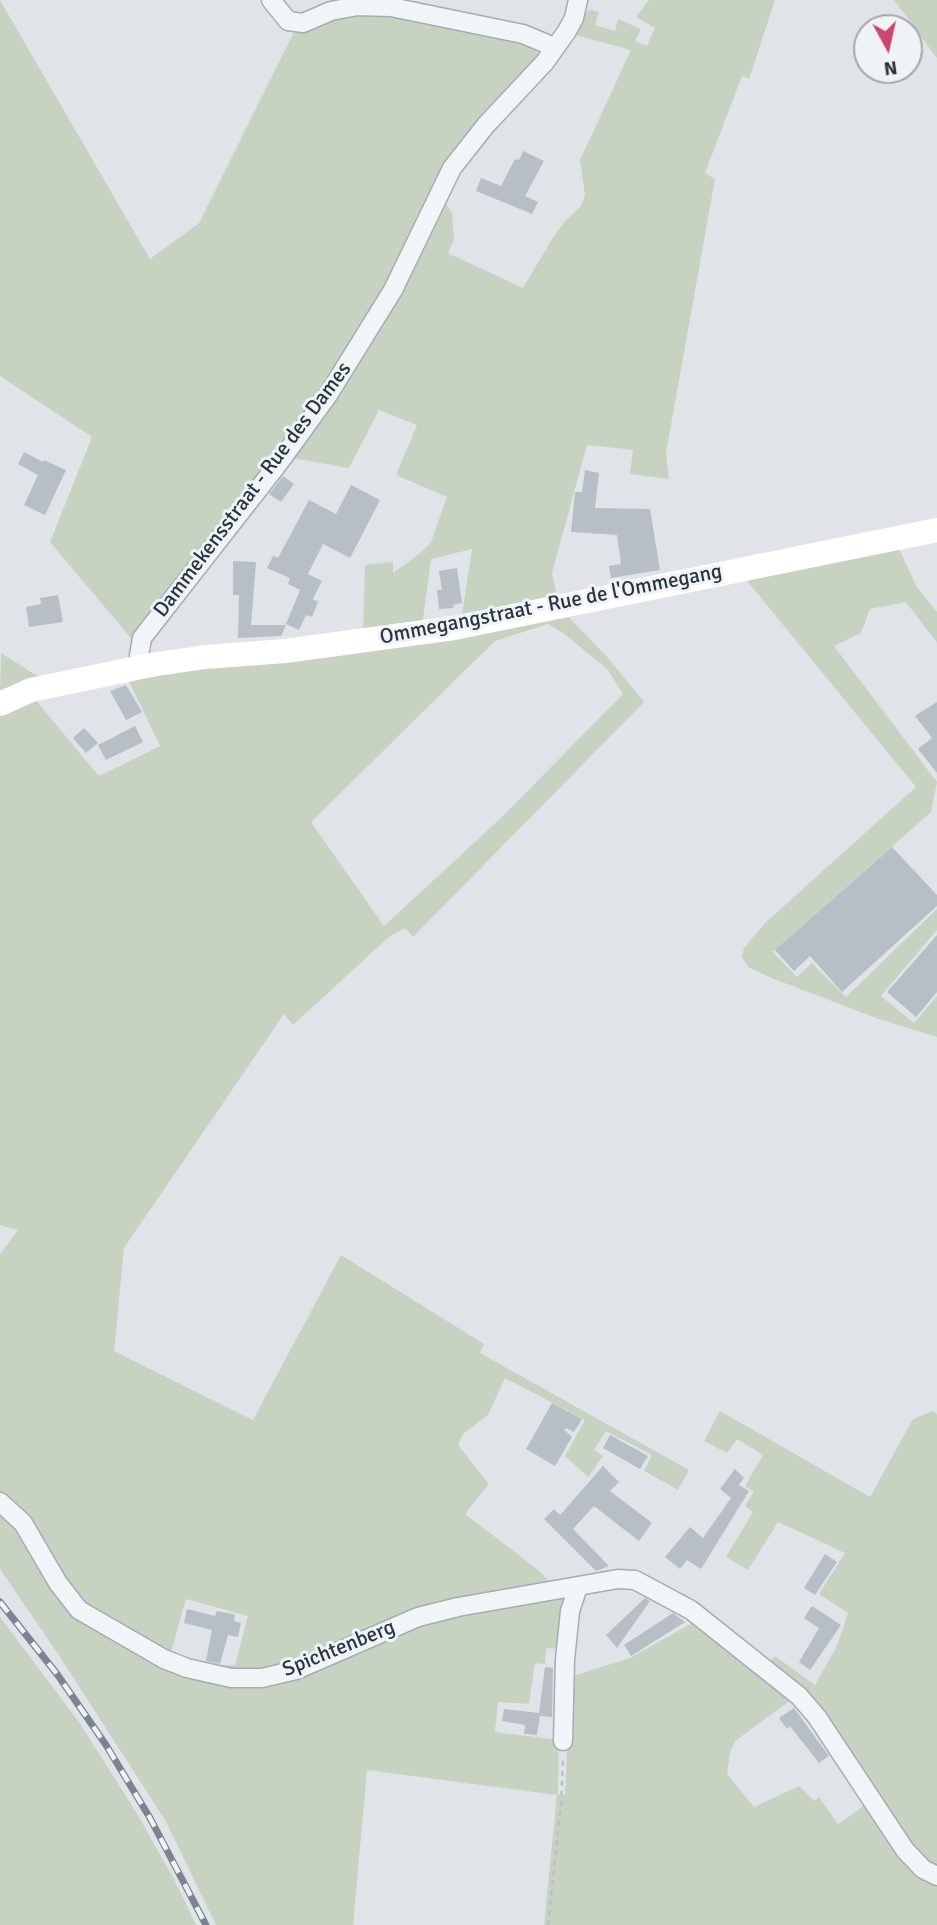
<!DOCTYPE html>
<style>
body{margin:0}
#map{position:relative;width:937px;height:1925px;overflow:hidden;background:#e0e4e9;font-family:Signika,sans-serif}
canvas{display:block}
.north{position:absolute;left:853px;top:14px;width:70px;height:70px;box-sizing:border-box;background:#eff3f6;border:2px solid #a0a7ad;border-radius:50%;rotate:172deg;font-size:19px;font-weight:700;line-height:28px;text-align:center;color:#293440}
.north::after{content:'';display:block;margin:auto;width:24px;height:32px;background:#cc466d;clip-path:polygon(50% 0,100% 100%,50% 72%,0 100%)}
</style>
<div id="map">
<canvas width="937" height="1925"></canvas>
<div class="north">N</div>
</div>
<script>
const c = document.querySelector('canvas').getContext('2d');
c.lineJoin = 'round';
function fill(path, color) { c.fillStyle = color; c.fill(path, 'evenodd'); }
const shape = rows => new Path2D(rows.map(r => 'M' + r).join(''));
function trace(path, color, width, dash) { c.strokeStyle = color; c.lineWidth = width; c.lineCap = dash ? 'butt' : 'round'; c.setLineDash(dash || []); c.stroke(path); }
function drawText(font, color, halo, rows, align = 'center') {
  c.font = font + ' Signika,sans-serif'; c.lineWidth = 6; c.setLineDash([]); c.textBaseline = 'middle'; c.strokeStyle = halo; c.fillStyle = color; for (const [text, x, y, turn = 0] of rows) {
    c.save(); c.translate(x, y); c.rotate((+turn || 0) * Math.PI / 180); c.textAlign = isNaN(turn) ? turn : align; if (halo) c.strokeText(text, 0, 0); c.fillText(text, 0, 0); c.restore();
  }
}
fill(shape([
 [0,0,150,259,199,223,297,26,349,13,396,14,499,35,534,46,538,54,537,61,506,97,340,367,134,642,50,542,92,437,0,376],
 [649,0,775,0,749,79,742,76,705,173,715,179,666,453,669,479,630,474,633,450,587,445,552,573,558,601,461,621,472,549,431,559,422,627,363,634,365,565,393,562,393,573,419,554,431,542,447,497,396,475,417,425,379,410,349,468,286,457,445,202,452,213,454,240,448,253,523,288,552,239,565,221,581,206,585,195,580,160,631,50,571,34,580,15,591,10,599,12,595,25,615,31,618,19,641,29,635,41,647,46,655,28,636,17],
 [894,0,937,0,937,58],
 [897,544,916,586,937,612,937,643,906,602,870,609,861,633,834,646,937,782,931,812,773,952,797,977,812,963,846,997,937,909,937,930,881,996,914,1023,937,996,937,1037,879,1019,774,979,748,967,742,957,744,948,765,923,916,787,743,576],
 [565,613,608,658,644,702,413,937,405,928,390,936,293,1025,284,1014,124,1248,114,1351,253,1420,341,1255,484,1344,480,1353,689,1470,678,1490,644,1471,652,1455,606,1431,594,1450,603,1456,588,1477,565,1456,585,1420,505,1378,488,1415,463,1434,458,1445,489,1484,465,1514,537,1569,553,1585,262,1672,221,1671,222,1665,235,1665,248,1616,186,1599,170,1656,82,1605,0,1496,0,1254,18,1230,0,1225,0,712,33,697,99,776,160,746,126,675],
 [548,624,563,633,607,669,623,694,503,816,384,926,311,822,495,641],
 [1,653,42,679,0,697],
 [720,1411,870,1497,913,1419,932,1411,937,1414,937,1870,925,1862,768,1664,775,1656,815,1685,837,1646,848,1613,819,1594,845,1553,778,1522,748,1570,726,1557,753,1512,745,1506,754,1492,745,1486,763,1455,737,1439,727,1453,704,1441],
 [0,1511,20,1529,64,1608,113,1641,147,1660,182,1673,240,1683,455,1614,567,1594,563,1649,546,1648,545,1664,535,1663,529,1704,498,1702,495,1732,559,1740,558,1795,565,1795,570,1677,630,1658,694,1622,794,1698,735,1741,730,1753,727,1774,754,1807,799,1786,814,1801,819,1797,838,1824,866,1804,937,1883,937,1925,544,1925,557,1795,367,1770,353,1925,216,1925,165,1820,58,1654,0,1569],
 [0,1617,79,1722,136,1812,175,1881,196,1925,0,1925]
]), '#c8d2c1');
fill(shape([
 [523,151,544,161,525,196,538,202,532,214,476,191,481,178,501,186,515,159,519,160],
 [24,452,43,462,44,460,66,470,45,515,24,505,38,475,18,464],
 [585,470,599,473,595,508,650,509,660,570,611,578,609,566,621,564,617,535,571,532,575,492,582,492],
 [283,476,294,484,281,502,269,494],
 [351,485,380,500,350,558,323,544,308,574,322,581,313,599,318,602,312,617,306,615,299,630,286,624,300,590,288,584,290,578,267,568,273,556,278,558,309,500,336,514],
 [233,561,256,562,251,625,286,625,281,636,238,638,239,595,233,595],
 [457,568,462,603,453,605,454,608,439,609,437,590,442,590,439,571],
 [58,595,63,622,29,627,26,607,41,604,40,598],
 [126,685,142,712,126,720,110,691],
 [937,702,937,773,918,749,932,738,915,716],
 [135,726,143,742,106,760,98,745],
 [84,728,98,743,86,753,73,738],
 [892,847,937,895,937,906,842,992,810,956,794,971,775,950],
 [937,935,937,992,916,1017,887,992],
 [552,1403,582,1419,574,1432,566,1428,564,1430,572,1437,555,1466,526,1449],
 [610,1435,648,1456,640,1469,603,1448],
 [603,1466,619,1482,610,1491,652,1523,639,1541,594,1506,573,1529,609,1566,596,1571,544,1519,554,1509,560,1515],
 [735,1469,744,1478,739,1485,749,1491,701,1569,687,1560,680,1569,665,1557,690,1527,703,1538,731,1498,720,1489],
 [825,1554,837,1562,815,1595,804,1588],
 [645,1598,650,1601,617,1648,606,1635],
 [812,1606,841,1625,810,1670,799,1662,819,1628,804,1618],
 [187,1609,215,1616,217,1611,232,1614,235,1615,234,1621,241,1623,238,1637,228,1635,220,1664,206,1661,212,1630,184,1623],
 [673,1613,685,1622,631,1656,624,1645],
 [545,1667,553,1668,552,1717,540,1716,537,1735,524,1734,525,1725,502,1721,504,1709,539,1713],
 [794,1708,829,1756,819,1763,790,1726,787,1729,779,1718]
]), '#b7bec5');
const minor = shape([
 [271,0,288,21,303,23,331,11,358,6,391,7,523,34,554,47],
 [141,667,139,656,142,638,278,464,328,395,393,290,452,168,486,125,545,62,567,31,574,18,578,0],
 [0,1502,23,1523,58,1583,79,1610,164,1659,187,1668,231,1678,262,1678,296,1670,418,1617,458,1607,618,1579,635,1580,691,1610,799,1696,817,1717,905,1850,923,1869,937,1876],
 [563,1741,565,1660,570,1611,578,1587]
]);
trace(minor, '#a5acb3', 21);
trace(shape([
 [548,1925,561,1804,563,1758]
]), '#babfc4', 2.5, [5, 5]);
trace(minor, '#f2f5f7', 18);
trace(shape([
 [0,704,31,690,151,665,205,657,285,651,454,628,937,530]
]), '#fff', 24);
const rail = shape([
 [0,1602,57,1674,106,1745,150,1818,206,1925]
]);
trace(rail, '#798692', 7);
trace(rail, '#eff3f6', 4.5, [13]);
drawText('21px', '#293440', '#eff3f6', [
 ["Dammekensstraat - Rue des Dames",253,490,-53],
 ["Ommegangstraat - Rue de l'Ommegang",551,605,-11],
 ["Spichtenberg",339,1649,-22]
]);
</script>
